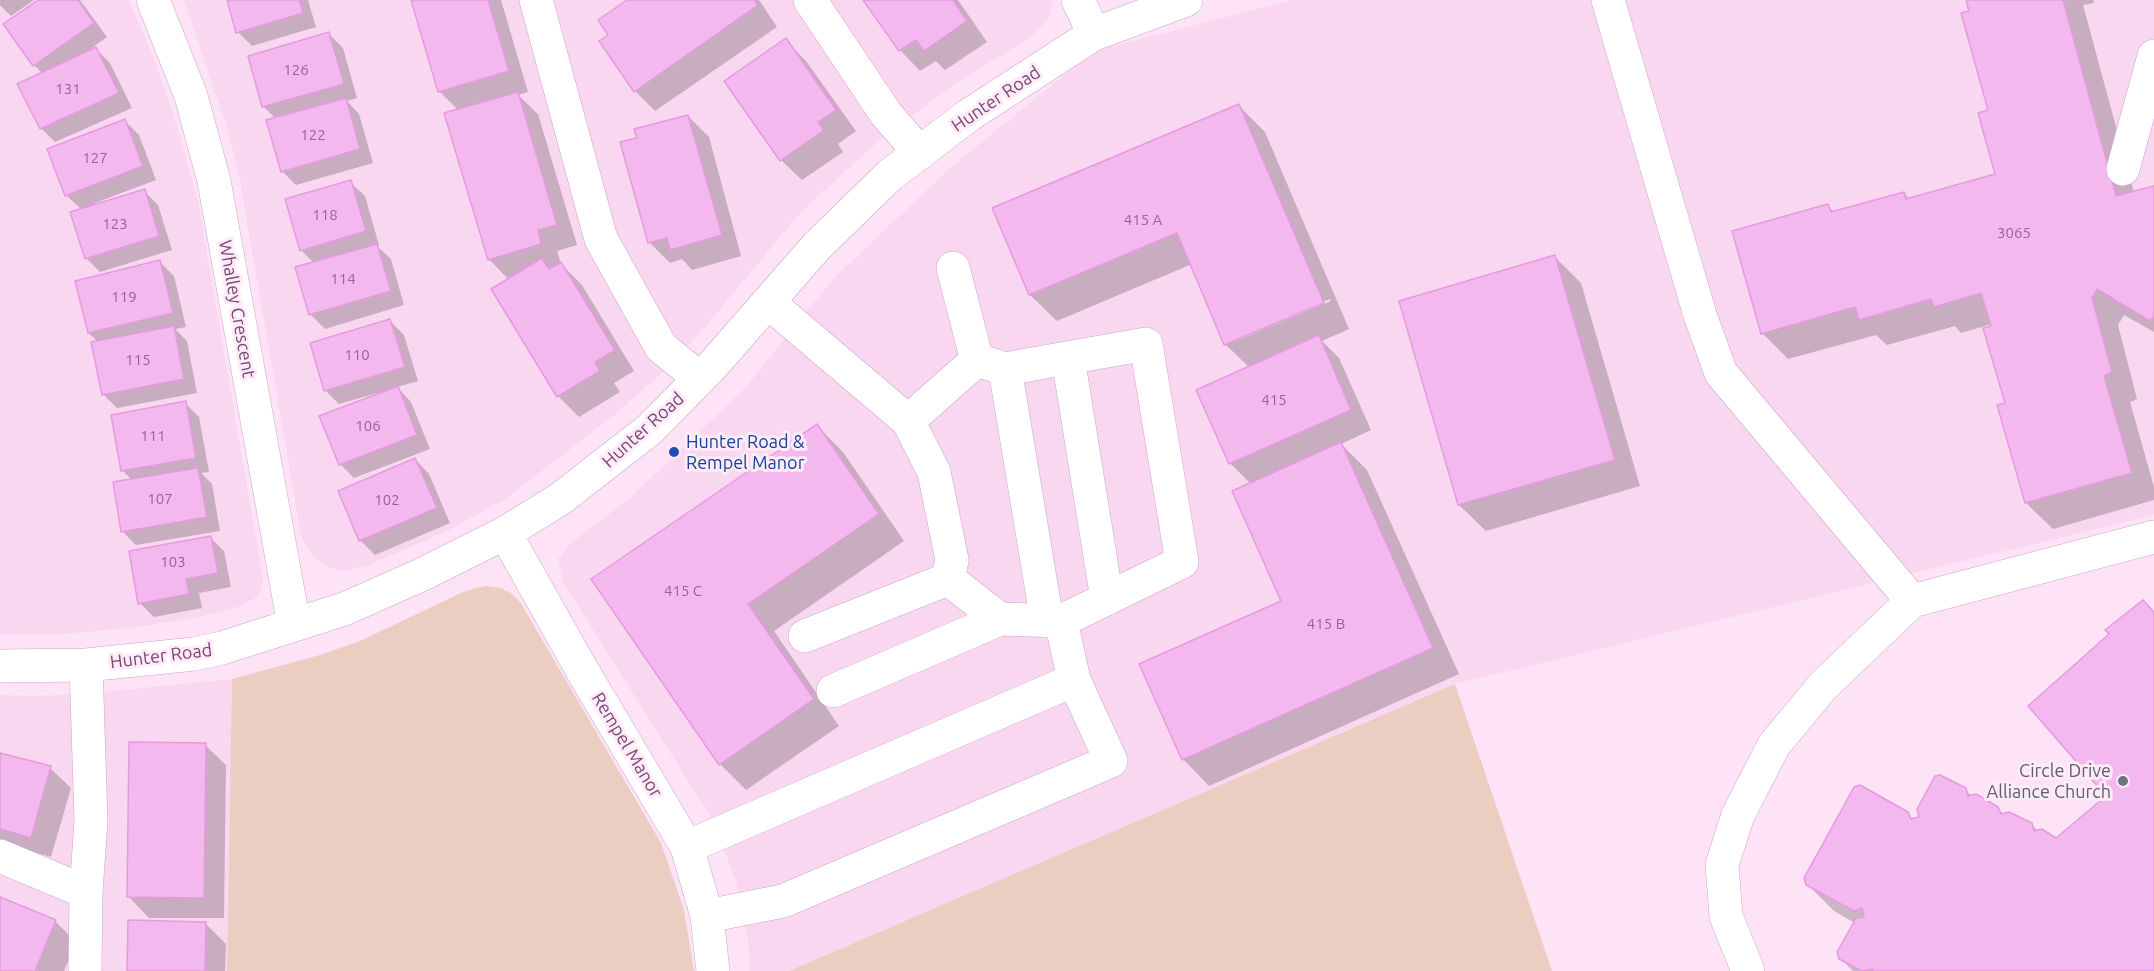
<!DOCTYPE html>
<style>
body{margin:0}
canvas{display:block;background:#fde3f5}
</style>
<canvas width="2154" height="971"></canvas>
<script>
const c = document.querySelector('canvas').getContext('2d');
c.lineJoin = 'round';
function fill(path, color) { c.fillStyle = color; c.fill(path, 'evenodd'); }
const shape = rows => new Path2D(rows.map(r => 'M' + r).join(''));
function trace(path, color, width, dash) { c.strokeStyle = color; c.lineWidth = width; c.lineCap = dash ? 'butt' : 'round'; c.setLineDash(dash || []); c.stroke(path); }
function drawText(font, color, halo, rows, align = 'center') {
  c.font = font + ' Ubuntu,sans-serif'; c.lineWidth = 6; c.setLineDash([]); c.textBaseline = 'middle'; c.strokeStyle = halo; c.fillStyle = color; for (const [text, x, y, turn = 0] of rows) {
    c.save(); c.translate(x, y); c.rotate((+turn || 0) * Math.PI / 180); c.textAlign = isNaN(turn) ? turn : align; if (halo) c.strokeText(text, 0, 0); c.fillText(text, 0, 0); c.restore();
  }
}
fill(shape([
 [0,0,129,0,151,51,176,122,198,201,262,573,263,582,259,594,254,599,238,607,190,619,130,628,63,634,0,635],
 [184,0,1052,0,1052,2,1048,20,1031,37,956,83,916,113,874,145,799,214,701,332,656,378,618,412,507,498,447,531,369,565,346,571,339,571,323,565,312,555,301,536,240,181,226,125],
 [1293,0,2154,0,2154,515,1455,684,789,971,750,971,748,938,736,881,713,821,563,582,558,559,572,542,630,498,746,387,833,279,950,168,1088,56,1105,48],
 [232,679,227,971,0,971,0,695,35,696,81,694]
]), '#fad7f1');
fill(shape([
 [486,586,500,588,511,593,520,602,661,843,684,910,694,971,227,971,232,679,320,655,360,641,461,593,475,588],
 [1455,684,1552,971,789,971]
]), '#ebcdc1');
fill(shape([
 [0,0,34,0,11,16,0,5],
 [41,0,80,0,107,37,86,52,96,49,110,63,132,108,55,142,41,128,43,74,34,65],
 [228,0,308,0,316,27,252,46,238,32],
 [413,0,501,0,528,92,518,95,538,114,577,245,557,251,561,264,582,285,634,371,614,383,620,392,579,417,558,396,493,290,509,280,489,259,459,111,439,91],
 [630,0,759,0,777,27,655,111,635,91,610,35],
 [865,0,958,0,987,42,945,70,936,61,920,71,900,50],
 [1968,0,2093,0,2094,3,2083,5,2134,193,2154,188,2154,332,2124,315,2118,325,2137,399,2130,402,2154,487,2154,500,2053,529,2026,503,1992,324,1961,333,1955,326,1887,345,1876,335,1788,359,1762,333,1828,206,1835,213,1904,193,1910,200,1997,175,1990,111],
 [329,34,343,48,357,98,347,101,359,114,373,163,296,185,282,171,276,119,264,107,250,57],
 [785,40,806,61,856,131,838,144,843,152,802,180,781,160],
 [1239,106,1265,132,1349,329,1322,341,1339,358,1371,430,1341,444,1367,470,1459,674,1209,786,1183,759,1283,602,1251,484,1230,463,1250,368,1225,344,1192,264,1057,321,1030,295,994,208],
 [1330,299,1331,301,1236,341,1236,338],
 [688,116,709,137,741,256,692,270,682,259,670,263,649,242,639,139],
 [125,121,139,135,156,180,95,203,96,206,144,191,158,205,172,250,100,272,86,258,82,210,66,195],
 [350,182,365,196,379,245,377,246,391,259,404,305,325,329,311,315,297,268,314,263,301,250],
 [1555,257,1581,283,1640,486,1486,531,1459,505,1401,302],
 [160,262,174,276,186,327,175,329,187,341,197,393,117,408,103,394,98,342,89,333],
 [390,321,404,335,418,381,397,387,411,402,430,449,354,478,340,464,378,395,377,393,339,404,325,390],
 [185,403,199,417,209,472,201,473,212,484,220,531,136,545,122,531,132,480,122,470],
 [817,426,843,452,904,541,774,631,839,726,746,790,720,764,593,580],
 [415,459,429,474,450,523,375,555,361,541,340,491],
 [210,537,224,551,231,587,199,593,202,608,154,617,140,603],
 [2154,612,2154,971,1853,971,1840,958,1855,923,1834,911,1807,884,1907,813,1914,820,1921,818,1965,790,1972,796,1998,808,2004,815,2031,824,2038,831,2057,840,2108,796],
 [205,745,226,765,224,918,149,918,129,897],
 [0,754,50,768,71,788,51,857,0,843],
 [0,899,55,921,76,942,64,971,0,971],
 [205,923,226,944,225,971,129,971]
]), '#0003');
const building = shape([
 [38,0,78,0,94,23,33,66,3,24,38,0],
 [227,0,299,0,303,13,236,33,227,0],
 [411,0,488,0,509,71,438,92,411,0],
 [627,0,754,0,758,5,634,92,599,41,608,35,598,20,627,0],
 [863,0,953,0,967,21,924,51,916,40,899,51,863,0],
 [1966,0,2063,0,2116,196,2154,186,2154,316,2150,321,2097,289,2092,298,2112,372,2104,376,2132,473,2025,503,1997,405,2005,403,1983,328,1991,326,1981,293,1934,307,1931,299,1859,320,1855,307,1761,334,1732,231,1828,204,1831,212,1904,192,1906,199,1995,174,1978,113,1988,110,1961,13,1969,11,1966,0],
 [329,32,344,84,262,107,248,56,329,32],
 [786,38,836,110,818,122,824,130,780,161,724,81,786,38],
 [96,47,119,93,40,129,17,84,96,47],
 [518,92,557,225,538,230,541,244,488,260,444,113,518,92],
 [346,98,360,149,281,172,266,120,346,98],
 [1239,104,1324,303,1224,345,1177,233,1029,295,992,208,1239,104],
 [688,115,722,235,670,250,667,238,648,243,620,142,637,138,634,129,688,115],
 [125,119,143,166,65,196,47,149,125,119],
 [351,180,366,231,300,251,285,199,351,180],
 [145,189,159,236,85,259,70,212,145,189],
 [377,244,391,291,309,315,295,267,377,244],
 [1555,255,1615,460,1458,505,1399,301,1555,255],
 [542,258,549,269,561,262,615,350,595,362,600,371,557,397,491,289,542,258],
 [160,260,173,313,88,333,75,281,160,260],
 [390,319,405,367,324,391,310,343,390,319],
 [174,326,184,379,102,395,91,342,174,326],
 [1319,335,1351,410,1229,464,1196,390,1319,335],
 [398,386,417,435,339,465,319,416,398,386],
 [186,401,196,458,121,471,111,415,186,401],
 [817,424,879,514,748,604,814,699,719,765,591,579,817,424],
 [1341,442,1433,648,1182,760,1139,664,1281,601,1232,491,1341,442],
 [415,458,437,508,359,541,338,491,415,458],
 [198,468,207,517,121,532,113,482,198,468],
 [211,536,218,573,186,579,189,594,138,604,129,551,211,536],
 [2143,600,2154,612,2154,971,1873,971,1873,969,1862,971,1839,959,1837,952,1856,918,1864,917,1862,908,1854,911,1806,885,1804,878,1854,787,1860,785,1908,812,1911,819,1919,817,1917,809,1935,776,1940,775,1966,788,1968,796,1976,794,1998,807,2001,814,2009,812,2032,823,2034,831,2042,829,2056,838,2106,796,2028,706,2109,634,2105,630,2143,600],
 [129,742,206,743,204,898,127,897,129,742],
 [0,753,51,766,31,838,0,829,0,753],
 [0,897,56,920,35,971,0,971,0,897],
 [128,920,206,922,205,971,127,971,128,920]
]);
fill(building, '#f3b9ee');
trace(building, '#e799e0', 1.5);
const minor = shape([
 [153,0,191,96,214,181,294,625],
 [536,0,601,239,661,347,699,378],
 [810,0,886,114,920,153],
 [1078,0,1094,34],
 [1608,0,1700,315,1721,373,1912,601],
 [2123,169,2154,56],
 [768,302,908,421,934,472,952,560,948,579,805,636],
 [1068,358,1107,599],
 [977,360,1005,369,1047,621],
 [1005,369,1146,344,1182,562,1061,621],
 [908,421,977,360,953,268],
 [505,533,582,670,687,847,707,916,713,971],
 [0,666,86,665,194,654,222,648,344,609,421,575,505,533,560,499,650,429,713,365,817,246,890,175,969,115,1094,34,1186,0],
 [833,691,1000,619],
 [687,847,1074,680,1061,621,1000,619,948,579],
 [0,856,86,892],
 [707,916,783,901,1111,761,1074,680],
 [85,971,86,892,91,821,86,665],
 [1748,971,1726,916,1722,865,1738,815,1774,745,1823,686,1912,601,2154,537]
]);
trace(minor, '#cca6c7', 34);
trace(minor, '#fff', 33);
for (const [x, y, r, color] of [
 [674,452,6,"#1a4fb4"],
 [2123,781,6,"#6b7280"]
]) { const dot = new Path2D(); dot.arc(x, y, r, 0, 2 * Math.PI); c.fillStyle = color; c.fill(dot); trace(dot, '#ffeaf8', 2); }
drawText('15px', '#956492', null, [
 ["126",296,70],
 ["131",68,89],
 ["122",313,135],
 ["127",95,158],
 ["118",325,215],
 ["415 A",1143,220],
 ["123",115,224],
 ["3065",2014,233],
 ["114",343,279],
 ["119",124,297],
 ["110",357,355],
 ["115",138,360],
 ["415",1274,400],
 ["106",368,426],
 ["111",153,436],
 ["107",160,499],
 ["102",387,500],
 ["103",173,562],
 ["415 C",683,591],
 ["415 B",1326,624]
]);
drawText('18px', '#764873', '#ffeaf8', [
 ["Hunter Road",996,99,-34],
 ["Whalley Crescent",237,309,80],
 ["Hunter Road",643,430,-42],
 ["Hunter Road",161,656,-7],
 ["Rempel Manor",627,745,59]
]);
drawText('18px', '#164399', '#ffeaf8', [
 ["Hunter Road &",686,442],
 ["Rempel Manor",686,463]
], 'left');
drawText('18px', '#5b616d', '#ffeaf8', [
 ["Circle Drive",2111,771],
 ["Alliance Church",2111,792]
], 'right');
</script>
